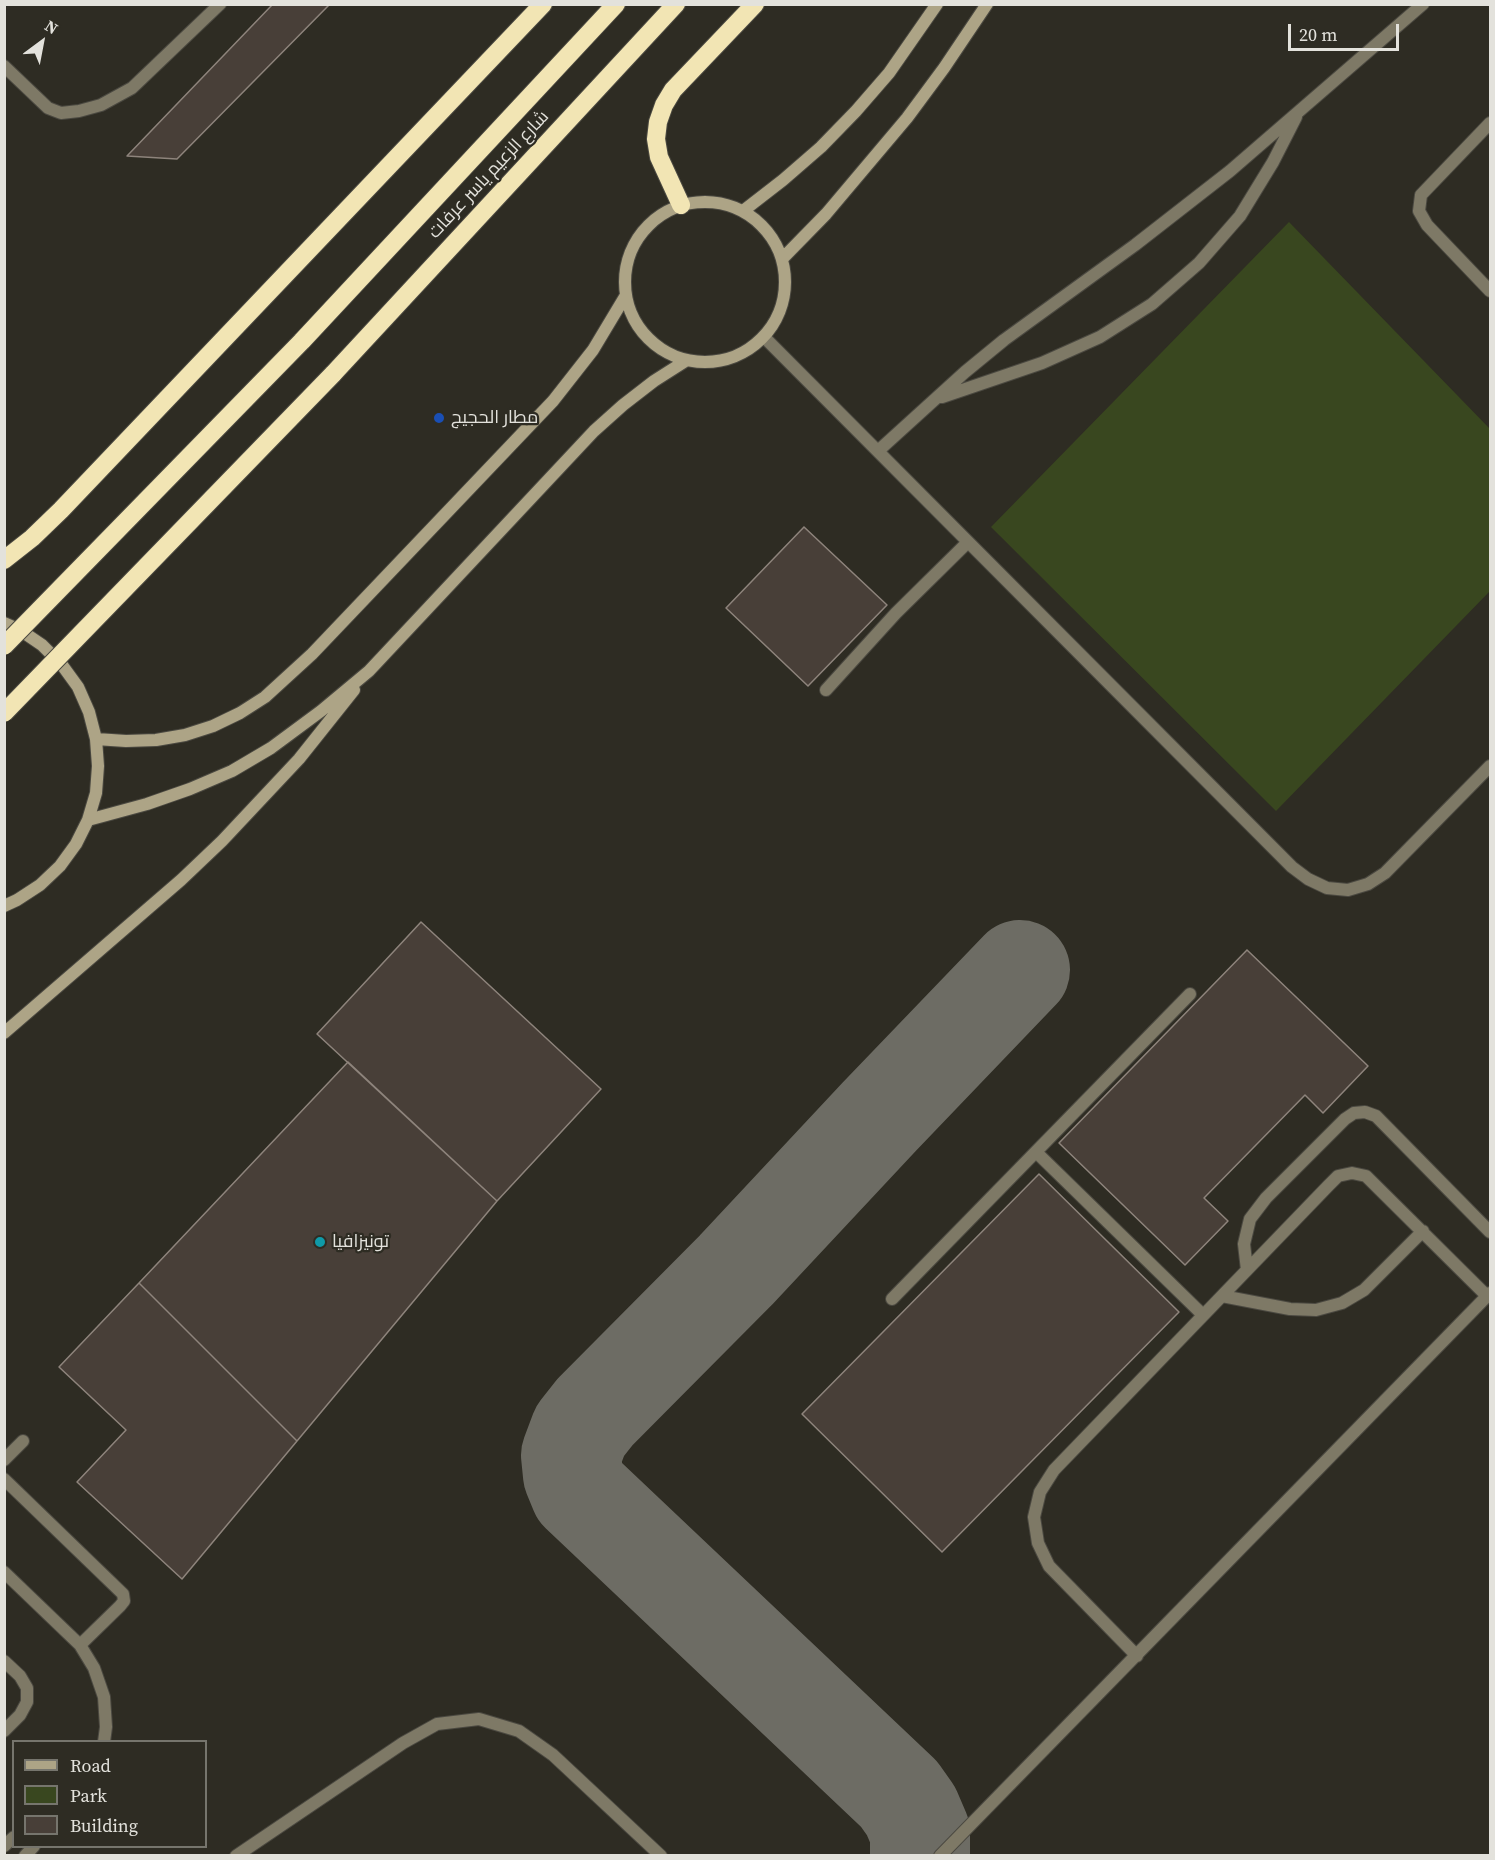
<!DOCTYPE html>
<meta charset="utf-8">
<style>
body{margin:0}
#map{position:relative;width:1495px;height:1860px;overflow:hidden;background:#2e2c23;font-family:"Source Serif 4",serif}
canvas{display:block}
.frame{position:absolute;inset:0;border:6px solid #e3e2dc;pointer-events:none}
.legend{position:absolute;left:12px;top:1740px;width:195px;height:108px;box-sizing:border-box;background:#2e2c23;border:2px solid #76756d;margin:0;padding:8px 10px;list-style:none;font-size:18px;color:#e3e2dc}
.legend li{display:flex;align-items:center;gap:12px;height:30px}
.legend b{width:30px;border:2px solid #76756d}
.north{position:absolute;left:12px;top:12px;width:60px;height:60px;-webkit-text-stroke:4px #2e2c23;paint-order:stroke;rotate:32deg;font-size:16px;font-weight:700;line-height:24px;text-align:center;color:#e3e2dc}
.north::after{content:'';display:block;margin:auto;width:21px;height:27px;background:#e3e2dc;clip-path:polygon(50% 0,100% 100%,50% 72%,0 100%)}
.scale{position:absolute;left:1288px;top:24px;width:111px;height:27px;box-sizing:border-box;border:3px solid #e3e2dc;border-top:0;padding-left:8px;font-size:18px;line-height:21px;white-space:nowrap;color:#e3e2dc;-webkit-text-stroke:4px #2e2c23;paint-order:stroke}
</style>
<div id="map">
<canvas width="1495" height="1860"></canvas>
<div class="frame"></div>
<ul class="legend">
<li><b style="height:8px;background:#ada486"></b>Road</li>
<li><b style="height:16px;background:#39471f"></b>Park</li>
<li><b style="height:16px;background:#483f38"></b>Building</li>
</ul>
<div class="north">N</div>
<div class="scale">20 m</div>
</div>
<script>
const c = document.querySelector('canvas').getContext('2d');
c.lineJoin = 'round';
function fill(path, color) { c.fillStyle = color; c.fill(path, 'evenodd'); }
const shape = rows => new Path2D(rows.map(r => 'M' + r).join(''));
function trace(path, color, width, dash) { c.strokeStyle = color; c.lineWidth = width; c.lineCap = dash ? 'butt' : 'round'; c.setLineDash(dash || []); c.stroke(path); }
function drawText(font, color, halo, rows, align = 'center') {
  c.font = font + ' "Source Serif 4",Cairo,serif'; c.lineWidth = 4.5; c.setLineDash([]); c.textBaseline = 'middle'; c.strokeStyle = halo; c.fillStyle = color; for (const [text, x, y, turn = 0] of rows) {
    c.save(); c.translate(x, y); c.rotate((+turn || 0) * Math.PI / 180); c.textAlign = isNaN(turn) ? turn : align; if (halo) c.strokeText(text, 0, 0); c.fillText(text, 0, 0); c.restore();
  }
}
fill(shape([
 [1289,222,1490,429,1490,591,1276,811,991,527]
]), '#39471f');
trace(shape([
 [920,1856,920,1832,911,1811,899,1794,580,1492,573,1475,571,1455,580,1431,595,1412,736,1270,879,1117,1020,970]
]), '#6d6c64', 100);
const building = shape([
 [273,4,330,4,177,159,127,156,273,4],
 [804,527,887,605,808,686,726,608,804,527],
 [421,922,601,1089,497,1201,317,1034,421,922],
 [1247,950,1368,1066,1323,1113,1305,1095,1204,1198,1228,1221,1185,1265,1059,1143,1247,950],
 [348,1062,497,1201,297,1441,139,1283,348,1062],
 [1039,1174,1179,1312,942,1552,802,1414,1039,1174],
 [139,1283,297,1441,182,1579,77,1482,126,1430,59,1367,139,1283]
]);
fill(building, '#483f38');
trace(building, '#8e847c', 1.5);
const lane = shape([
 [4,66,48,108,61,113,79,111,101,105,132,88,220,4],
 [1490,123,1421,195,1419,211,1427,225,1490,291],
 [764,337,1292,867,1308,879,1327,888,1348,890,1368,884,1385,873,1490,766],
 [942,397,1042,363,1100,337,1152,304,1199,263,1240,216,1273,162,1296,117],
 [878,451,965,372,1004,340,1135,245,1230,171,1423,4],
 [826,690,896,613,968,542],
 [1036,1152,1203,1315],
 [1247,1270,1244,1244,1250,1219,1266,1198,1345,1119,1354,1113,1365,1112,1376,1116,1490,1232],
 [1222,1296,1290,1309,1316,1310,1342,1303,1364,1290,1423,1231],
 [892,1299,1190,994],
 [4,1460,23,1441],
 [4,1479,123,1594,124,1601,120,1606,80,1645],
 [4,1572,80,1645,94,1668,104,1697,106,1727,104,1742],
 [1137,1656,1049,1566,1038,1543,1034,1517,1040,1492,1054,1470,1328,1186,1338,1176,1352,1173,1366,1176,1487,1296],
 [4,1661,20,1676,27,1688,27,1702,20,1715,4,1731],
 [4,1846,14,1837],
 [25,1856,34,1846],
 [236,1856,403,1743,437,1724,479,1719,519,1731,553,1755,661,1856],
 [940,1856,1490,1293]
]);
const secondary = shape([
 '625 282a80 80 0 1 1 160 0a80 80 0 1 1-160 0Z',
 [743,211,783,180,821,147,856,111,889,73,937,4],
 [782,259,826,214,907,118,944,68,987,4],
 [4,623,20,630,42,645,62,665,78,687,89,712,96,739,98,766,96,793,88,820,76,844,60,866,40,885,17,900,4,906],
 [96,739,126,741,156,740,185,735,213,726,240,713,265,697,312,654,553,401,593,350,626,295],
 [88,820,147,804,190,789,232,771,271,748,321,711,369,671,594,431,623,405,654,381,687,360],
 [4,1033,181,880,222,841,299,759,354,690]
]);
const highway = shape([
 [681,205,659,157,656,139,658,122,664,105,673,90,755,4],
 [302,341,616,4],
 [333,374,676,4],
 [4,560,32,538,61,510,543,4]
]);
trace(lane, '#4b4941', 14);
trace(secondary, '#4b4941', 14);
trace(highway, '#4b4941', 20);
trace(lane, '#7e7966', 12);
trace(secondary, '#ada486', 12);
trace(highway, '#f2e5b4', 18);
const highwayBridge = shape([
 [4,646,302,341],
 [4,713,333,374]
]);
trace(highwayBridge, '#4b4941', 20, []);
trace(highwayBridge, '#f2e5b4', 18);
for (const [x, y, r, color] of [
 [439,418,6,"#1a4fb4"],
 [320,1242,6,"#0f9aa8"]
]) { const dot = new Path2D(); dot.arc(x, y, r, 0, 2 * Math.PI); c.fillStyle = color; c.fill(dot); trace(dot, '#2e2c23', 2); }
drawText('18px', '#e3e2dc', '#2e2c23', [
 ["شارع الزعيم ياسر عرفات",489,175,-47]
]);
drawText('18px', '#e3e2dc', '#2e2c23', [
 ["مطار الحجيج",451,418],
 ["تونيزافيا",332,1242]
], 'left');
</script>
